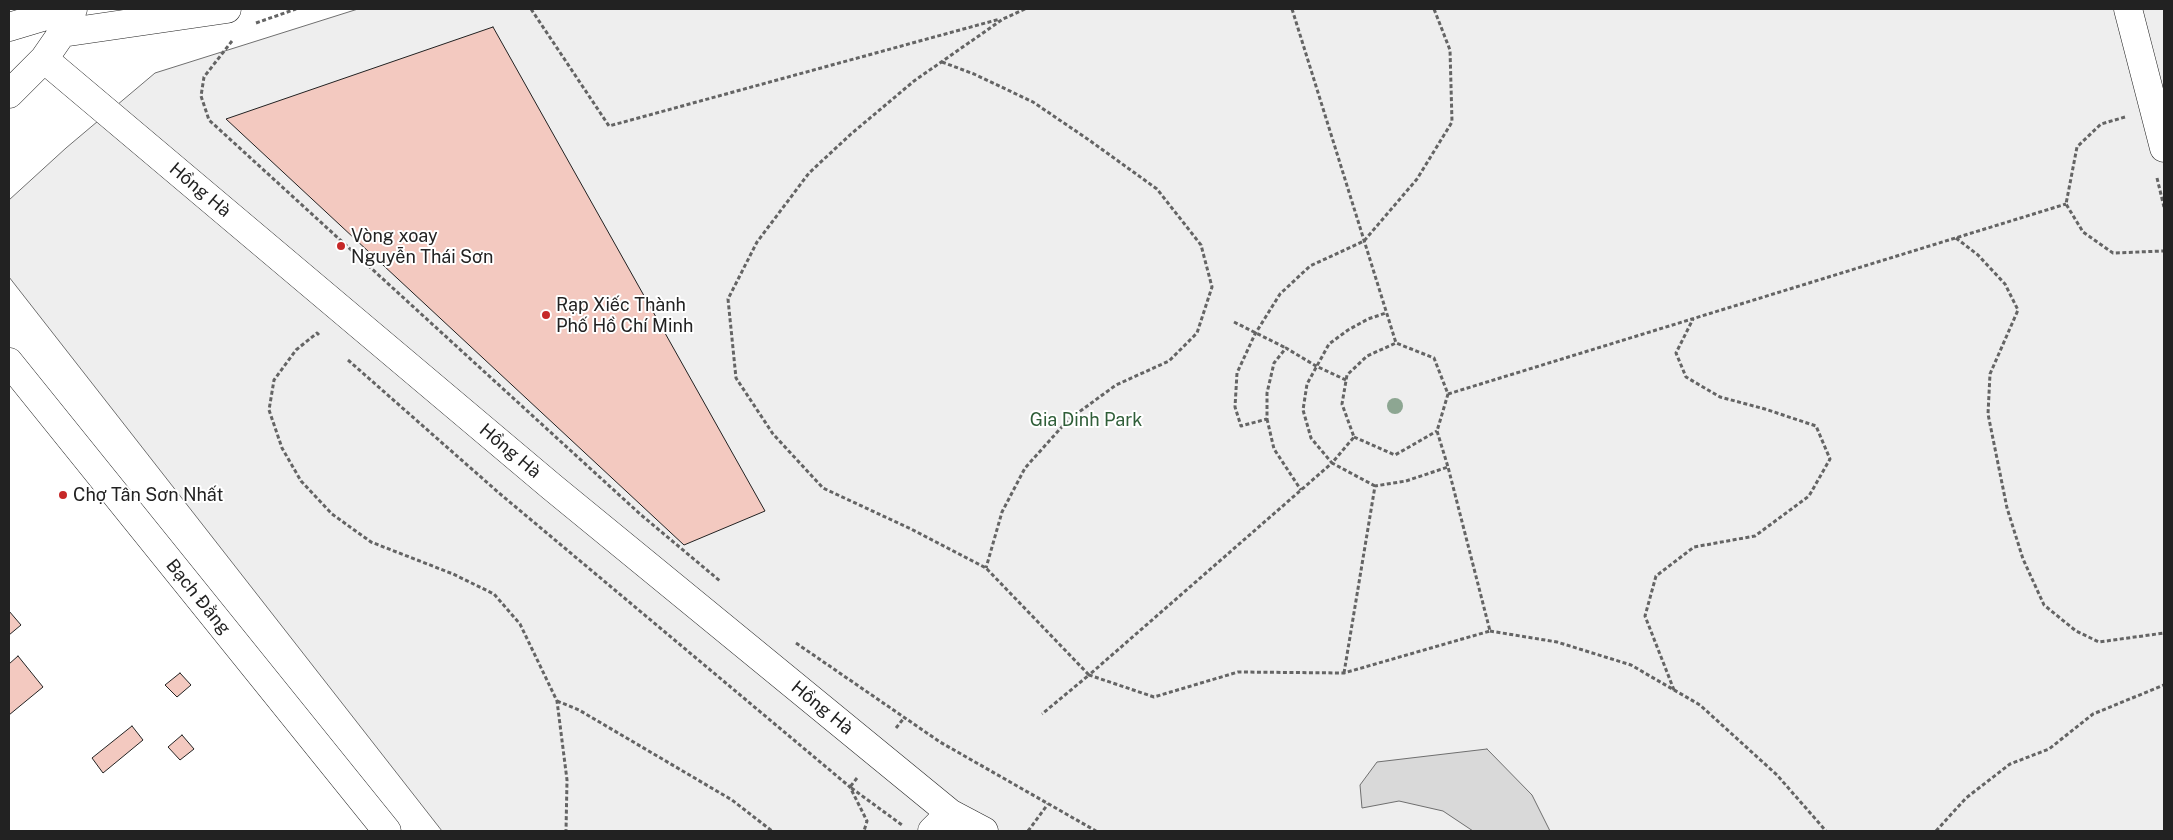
<!DOCTYPE html>
<meta charset="utf-8">
<style>
body{margin:0}
#map{position:relative;width:2173px;height:840px;overflow:hidden;background:#fff;font-family:"Public Sans",sans-serif}
canvas{display:block}
.frame{position:absolute;inset:0;border:10px solid #222;pointer-events:none}
</style>
<div id="map">
<canvas width="2173" height="840"></canvas>
<div class="frame"></div>
</div>
<script>
const c = document.querySelector('canvas').getContext('2d');
c.lineJoin = 'round';
function fill(path, color) { c.fillStyle = color; c.fill(path, 'evenodd'); }
const shape = rows => new Path2D(rows.map(r => 'M' + r).join(''));
function trace(path, color, width, dash) { c.strokeStyle = color; c.lineWidth = width; c.lineCap = dash ? 'butt' : 'round'; c.setLineDash(dash || []); c.stroke(path); }
function drawText(font, color, halo, rows, align = 'center') {
  c.font = font + ' "Public Sans",sans-serif'; c.lineWidth = 4; c.setLineDash([]); c.textBaseline = 'middle'; c.strokeStyle = halo; c.fillStyle = color; for (const [text, x, y, turn = 0] of rows) {
    c.save(); c.translate(x, y); c.rotate((+turn || 0) * Math.PI / 180); c.textAlign = isNaN(turn) ? turn : align; if (halo) c.strokeText(text, 0, 0); c.fillText(text, 0, 0); c.restore();
  }
}
const green = shape([
 [358,9,2164,9,2164,831,442,831,9,277,9,200,66,148,155,73,358,9]
]);
fill(green, '#eee');
trace(green, '#6f6f6f', 1);
const water = shape([
 [1487,749,1532,795,1550,831,1473,831,1443,811,1399,801,1362,808,1360,785,1377,762,1487,749]
]);
fill(water, '#d9d9d9');
trace(water, '#6f6f6f', 1);
const building = shape([
 [493,27,765,511,684,545,226,119,493,27],
 [9,611,21,625,9,635,9,611],
 [18,656,43,687,9,715,9,664,18,656],
 [180,673,191,685,177,697,165,685,180,673],
 [132,726,143,740,103,773,92,758,132,726],
 [182,735,194,749,180,760,168,747,182,735]
]);
fill(building, '#f3c9c0');
trace(building, '#222', 1);
const secondary = shape([
 [2128,9,2164,148]
]);
const primary = shape([
 [9,27,69,9],
 [62,33,227,9],
 [44,59,552,487,950,813,984,831],
 [9,94,44,59,62,33,73,9],
 [9,362,387,831],
 [932,831,950,813]
]);
trace(secondary, '#222', 29);
trace(primary, '#222', 29);
trace(shape([
 [531,9,609,126,1000,19],
 [1025,9,1003,19,914,81,851,134,809,173,757,242,728,299,736,378,773,434,823,488,911,529,986,568,1089,675,1042,714],
 [1292,9,1396,343],
 [256,23,296,9],
 [232,41,204,77,201,96,209,120,640,514,720,581],
 [942,62,974,74,1033,102,1089,140,1157,189,1201,245,1212,287,1197,333,1169,361,1116,385,1068,420,1025,468,1002,512,986,568],
 [2125,117,2101,124,2077,147,2066,204,2083,232,2113,253,2164,251],
 [2157,178,2164,207],
 [1956,238,1978,255,2005,284,2018,310,1990,374,1988,414,2007,508,2023,559,2044,605,2076,631,2099,642,2164,633],
 [1234,322,1286,348],
 [319,335,317,333,296,350,274,380,269,410,282,448,301,481,332,514,371,542,453,574,494,594,520,624,557,701,567,780,566,831],
 [348,360,499,493,850,787,867,821,864,831],
 [1346,380,1316,366,1286,348,1274,363,1267,393,1267,419,1241,426,1235,407,1237,373,1255,334,1280,294,1310,266,1364,241,1417,179,1452,122,1450,50,1434,9],
 [1448,394,2066,204],
 [1267,419,1274,449,1301,490],
 [1354,437,1395,455,1437,431],
 [1375,486,1332,463,1354,437,1342,404,1347,375,1367,356,1396,343,1434,358,1448,394,1437,431,1448,467],
 [1490,631,1557,642,1631,665,1700,705,1777,775,1826,831],
 [796,643,940,742,1096,831],
 [1344,673,1375,486,1406,481,1448,467,1490,631,1344,673,1238,672,1154,697,1089,675,1332,463,1311,438,1303,410,1307,384,1329,344,1348,330,1368,319,1386,313],
 [1674,690,1645,616,1656,576,1694,547,1755,536,1809,496,1830,459,1816,426,1765,409,1720,397,1686,377,1676,353,1693,319],
 [557,701,579,710,732,800,772,831],
 [896,728,904,718],
 [857,778,850,787,902,825],
 [1028,831,1048,804],
 [1936,831,1966,798,2010,764,2049,749,2093,714,2164,685]
]), '#646464', 3, [4, 2.5]);
trace(secondary, '#fff', 28);
trace(primary, '#fff', 28);
c.fillStyle = '#8da692';
for (const [x, y] of [
 [1395,406]
]) { c.beginPath(); c.arc(x, y, 8, 0, 2 * Math.PI); c.fill(); }
for (const [x, y, r, color] of [
 [341,246,5,"#c62828"],
 [546,315,5,"#c62828"],
 [63,495,5,"#c62828"]
]) { const dot = new Path2D(); dot.arc(x, y, r, 0, 2 * Math.PI); c.fillStyle = color; c.fill(dot); trace(dot, '#fff', 2); }
drawText('18px', '#222', '#fff', [
 ["Hồng Hà",200,190,40],
 ["Hồng Hà",510,451,40],
 ["Bạch Đằng",198,597,51],
 ["Hồng Hà",822,708,39]
]);
drawText('18px', '#222', '#fff', [
 ["Vòng xoay",351,236],
 ["Nguyễn Thái Sơn",351,257],
 ["Rạp Xiếc Thành",556,305],
 ["Phố Hồ Chí Minh",556,326],
 ["Chợ Tân Sơn Nhất",73,495]
], 'left');
drawText('18px', '#2f5e38', '#fff', [
 ["Gia Dinh Park",1086,420]
]);
</script>
